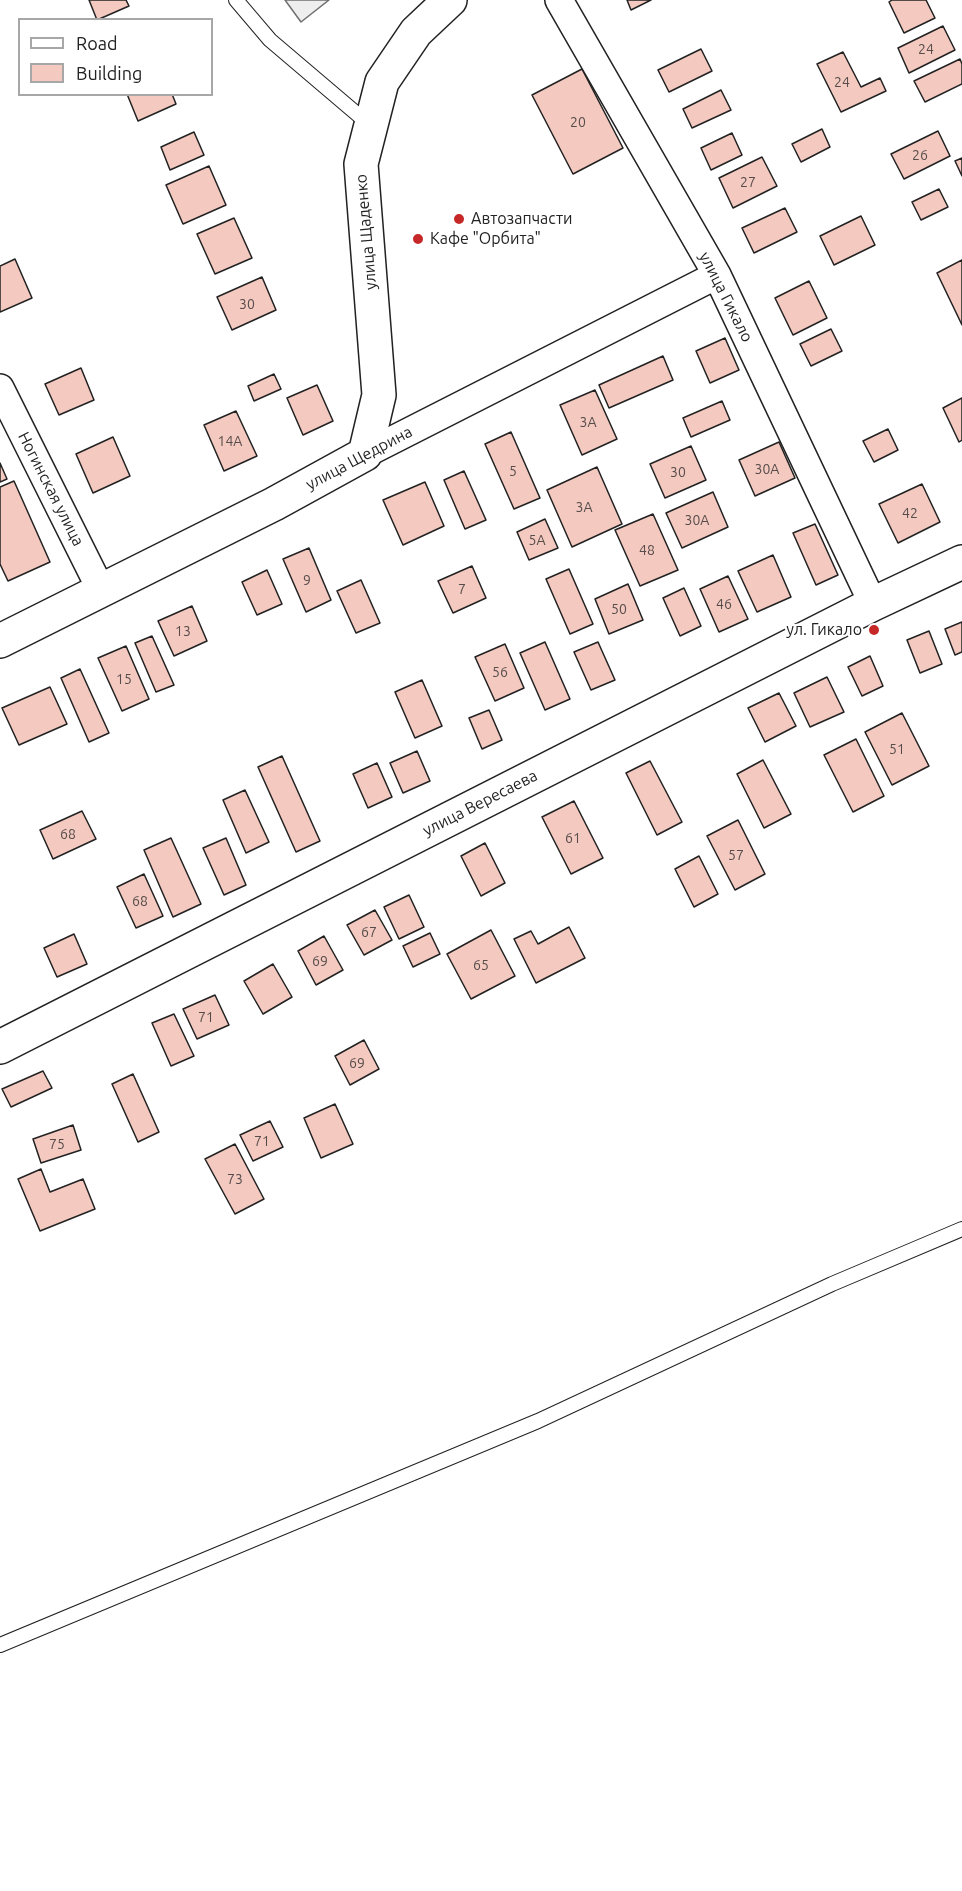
<!DOCTYPE html>
<meta charset="utf-8">
<style>
body{margin:0}
#map{position:relative;width:962px;height:1891px;overflow:hidden;background:#fff;font-family:Ubuntu,sans-serif}
canvas{display:block}
.legend{position:absolute;left:18px;top:18px;width:195px;height:78px;box-sizing:border-box;background:#fff;border:2px solid #a7a7a7;margin:0;padding:8px 10px;list-style:none;font-size:18px;color:#222}
.legend li{display:flex;align-items:center;gap:12px;height:30px}
.legend b{width:30px;border:2px solid #a7a7a7}
</style>
<div id="map">
<canvas width="962" height="1891"></canvas>
<ul class="legend">
<li><b style="height:8px;background:#fff"></b>Road</li>
<li><b style="height:16px;background:#f3c9c0"></b>Building</li>
</ul>
</div>
<script>
const c = document.querySelector('canvas').getContext('2d');
c.lineJoin = 'round';
function fill(path, color) { c.fillStyle = color; c.fill(path, 'evenodd'); }
const shape = rows => new Path2D(rows.map(r => 'M' + r).join(''));
function trace(path, color, width, dash) { c.strokeStyle = color; c.lineWidth = width; c.lineCap = dash ? 'butt' : 'round'; c.setLineDash(dash || []); c.stroke(path); }
function drawText(font, color, halo, rows, align = 'center') {
  c.font = font + ' Ubuntu,sans-serif'; c.lineWidth = 4.5; c.setLineDash([]); c.textBaseline = 'middle'; c.strokeStyle = halo; c.fillStyle = color; for (const [text, x, y, turn = 0] of rows) {
    c.save(); c.translate(x, y); c.rotate((+turn || 0) * Math.PI / 180); c.textAlign = isNaN(turn) ? turn : align; if (halo) c.strokeText(text, 0, 0); c.fillText(text, 0, 0); c.restore();
  }
}
const green = shape([
 [285,0,329,0,301,22,285,0]
]);
fill(green, '#eee');
trace(green, '#6f6f6f', 1.5);
const building = shape([
 [89,0,126,0,129,6,97,20,89,0],
 [627,0,651,0,631,10,627,0],
 [892,0,926,0,935,18,904,33,889,2,892,0],
 [943,26,955,50,909,73,898,48,943,26],
 [701,49,712,71,669,92,658,70,701,49],
 [843,52,861,87,880,78,886,91,841,112,817,64,843,52],
 [960,59,962,64,962,84,925,102,914,81,960,59],
 [582,69,623,148,573,174,532,95,582,69],
 [721,90,731,110,692,128,683,109,721,90],
 [127,94,172,94,176,104,138,121,127,94],
 [822,129,830,147,801,162,792,144,822,129],
 [938,131,950,156,904,179,891,154,938,131],
 [194,132,204,155,170,170,161,147,194,132],
 [732,133,742,155,711,170,701,148,732,133],
 [762,157,777,186,733,208,719,178,762,157],
 [962,158,962,176,955,161,962,158],
 [209,166,226,205,183,224,166,185,209,166],
 [939,189,948,207,921,220,912,202,939,189],
 [785,208,797,232,754,253,742,228,785,208],
 [861,216,875,245,834,265,820,236,861,216],
 [234,218,252,258,215,274,197,234,234,218],
 [15,259,32,298,0,312,0,266,15,259],
 [962,260,962,325,937,273,962,260],
 [262,277,276,310,232,330,217,297,262,277],
 [809,281,827,318,793,335,775,298,809,281],
 [831,329,842,351,811,366,800,344,831,329],
 [725,338,739,370,710,383,696,351,725,338],
 [663,356,673,380,609,408,599,385,663,356],
 [81,368,94,400,59,415,45,384,81,368],
 [274,374,281,389,254,401,248,386,274,374],
 [317,385,333,421,303,435,287,398,317,385],
 [595,390,617,439,582,455,560,405,595,390],
 [962,398,962,440,959,442,943,408,962,398],
 [722,401,730,420,691,437,683,418,722,401],
 [236,411,257,456,224,471,204,425,236,411],
 [888,429,898,450,874,462,863,441,888,429],
 [511,432,540,498,514,509,485,444,511,432],
 [113,437,130,476,93,493,76,454,113,437],
 [779,442,795,478,755,496,739,460,779,442],
 [691,446,706,480,665,498,650,464,691,446],
 [0,463,7,479,0,482,0,463],
 [597,467,622,524,572,547,547,490,597,467],
 [464,471,486,520,465,529,444,480,464,471],
 [14,481,50,562,8,581,0,564,0,487,14,481],
 [425,482,444,526,403,545,383,500,425,482],
 [922,484,940,522,898,543,879,504,922,484],
 [713,492,728,527,682,548,666,513,713,492],
 [653,514,678,570,640,586,615,530,653,514],
 [545,519,558,548,529,560,517,532,545,519],
 [815,524,838,575,816,585,793,533,815,524],
 [309,548,331,600,306,612,283,559,309,548],
 [773,555,791,597,757,612,738,571,773,555],
 [472,566,486,598,453,613,438,581,472,566],
 [569,569,593,624,570,634,546,579,569,569],
 [267,570,282,604,257,615,242,582,267,570],
 [728,576,748,619,719,632,700,589,728,576],
 [361,580,380,623,356,633,337,591,361,580],
 [628,584,643,620,609,634,595,599,628,584],
 [684,588,701,626,680,636,663,598,684,588],
 [192,606,207,641,174,656,158,621,192,606],
 [962,622,962,652,955,655,945,629,962,622],
 [929,631,942,664,920,673,907,640,929,631],
 [152,636,174,685,156,692,135,643,152,636],
 [545,642,570,699,545,710,520,653,545,642],
 [598,642,615,680,591,690,574,652,598,642],
 [505,644,524,688,495,701,475,657,505,644],
 [126,646,149,699,122,711,98,658,126,646],
 [870,656,883,686,862,696,848,667,870,656],
 [80,669,109,733,89,742,61,678,80,669],
 [827,677,844,712,810,727,794,693,827,677],
 [422,680,442,726,415,738,395,692,422,680],
 [50,687,67,724,19,745,2,708,50,687],
 [779,693,796,726,765,742,748,708,779,693],
 [489,710,502,740,482,749,469,718,489,710],
 [902,713,929,766,892,785,865,732,902,713],
 [856,739,884,796,853,812,824,755,856,739],
 [417,751,430,781,403,793,390,763,417,751],
 [282,756,320,841,296,852,258,767,282,756],
 [763,760,791,814,764,828,737,774,763,760],
 [650,761,682,822,657,835,626,773,650,761],
 [377,763,392,797,368,808,353,774,377,763],
 [245,790,269,842,246,853,223,800,245,790],
 [574,801,603,858,571,874,542,817,574,801],
 [82,811,96,839,53,859,40,830,82,811],
 [738,820,765,874,735,890,707,836,738,820],
 [171,838,201,904,173,917,144,850,171,838],
 [226,838,246,885,224,895,203,848,226,838],
 [485,843,505,883,481,896,461,856,485,843],
 [699,856,718,894,694,907,675,869,699,856],
 [144,874,163,916,136,928,117,887,144,874],
 [409,895,424,927,399,939,384,907,409,895],
 [375,910,392,940,364,955,347,925,375,910],
 [569,927,585,958,536,983,514,939,531,931,538,944,569,927],
 [491,930,515,976,471,999,447,954,491,930],
 [430,933,440,954,413,967,403,946,430,933],
 [74,934,87,964,57,977,44,948,74,934],
 [324,936,343,970,316,985,298,951,324,936],
 [273,964,292,997,263,1014,244,981,273,964],
 [215,995,229,1025,197,1039,183,1009,215,995],
 [174,1014,194,1056,171,1066,152,1023,174,1014],
 [364,1040,379,1069,350,1085,335,1056,364,1040],
 [43,1071,52,1088,11,1107,2,1089,43,1071],
 [133,1074,159,1132,138,1142,112,1084,133,1074],
 [335,1104,353,1144,321,1158,304,1118,335,1104],
 [270,1121,283,1147,253,1161,240,1135,270,1121],
 [73,1125,81,1150,41,1163,33,1139,73,1125],
 [235,1144,264,1199,235,1214,205,1159,235,1144],
 [41,1169,50,1192,83,1179,95,1209,40,1231,18,1179,41,1169]
]);
fill(building, '#f3c9c0');
trace(building, '#222', 1.5);
const service = shape([
 [236,0,270,40,370,125],
 [0,1645,538,1421,832,1284,962,1229]
]);
const minor = shape([
 [559,0,717,275,873,604],
 [0,388,101,590],
 [365,454,717,275]
]);
const secondary = shape([
 [0,641,274,504,365,454,379,395,361,164,382,82,416,32,450,0],
 [0,1047,873,604,962,562]
]);
trace(service, '#222', 16);
trace(minor, '#222', 30);
trace(secondary, '#222', 36);
trace(service, '#fff', 14);
trace(minor, '#fff', 27);
trace(secondary, '#fff', 33);
for (const [x, y, r, color] of [
 [459,219,6,"#c62828"],
 [418,239,6,"#c62828"],
 [874,630,6,"#c62828"]
]) { const dot = new Path2D(); dot.arc(x, y, r, 0, 2 * Math.PI); c.fillStyle = color; c.fill(dot); trace(dot, '#fff', 2); }
drawText('14px', '#564c4a', null, [
 ["24",926,49],
 ["24",842,82],
 ["20",578,122],
 ["26",920,155],
 ["27",748,182],
 ["30",247,304],
 ["3А",588,422],
 ["14А",230,441],
 ["30А",767,469],
 ["5",513,471],
 ["30",678,472],
 ["3А",584,507],
 ["42",910,513],
 ["30А",697,520],
 ["5А",537,540],
 ["48",647,550],
 ["9",307,580],
 ["7",462,589],
 ["46",724,604],
 ["50",619,609],
 ["13",183,631],
 ["56",500,672],
 ["15",124,679],
 ["51",897,749],
 ["68",68,834],
 ["61",573,838],
 ["57",736,855],
 ["68",140,901],
 ["67",369,932],
 ["69",320,961],
 ["65",481,965],
 ["71",206,1017],
 ["69",357,1063],
 ["71",262,1141],
 ["75",57,1144],
 ["73",235,1179]
]);
drawText('16px', '#222', '#fff', [
 ["Автозапчасти",471,219],
 ["Кафе \"Орбита\"",430,239],
 ["ул. Гикало",862,630,"right"]
], 'left');
drawText('16px', '#222', '#fff', [
 ["улица Щаденко",366,232,-95],
 ["улица Гикало",726,297,63],
 ["улица Щедрина",359,458,-28],
 ["Ногинская улица",51,489,63],
 ["улица Вересаева",480,803,-27]
]);
</script>
